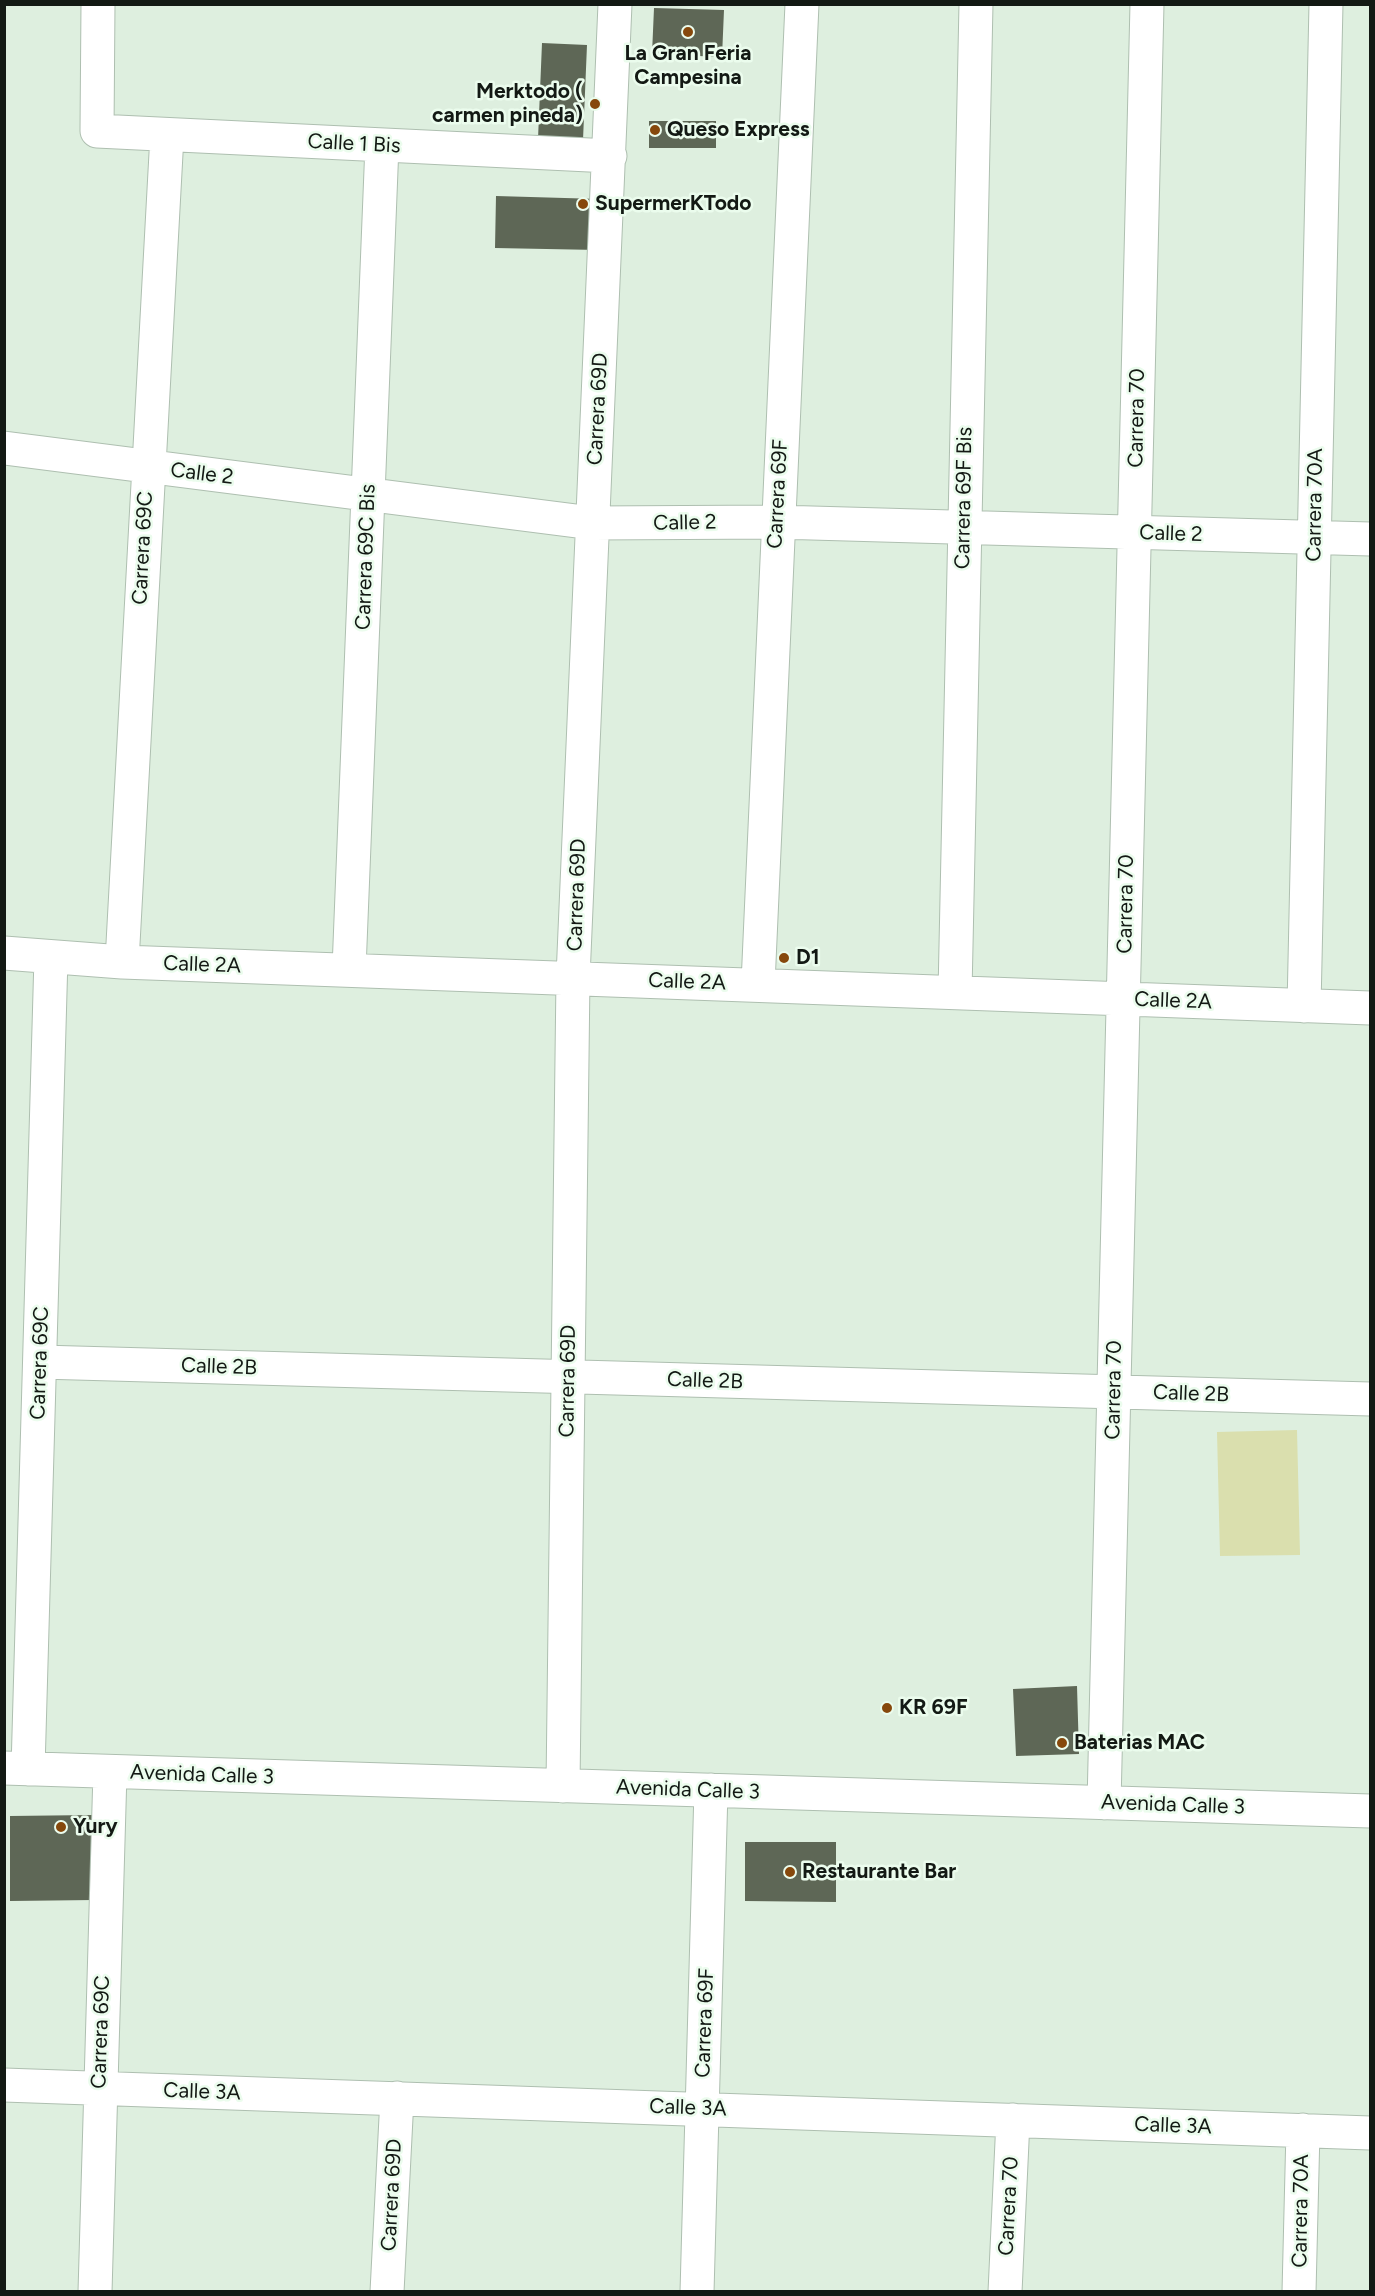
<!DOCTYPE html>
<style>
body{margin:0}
#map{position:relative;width:1375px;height:2296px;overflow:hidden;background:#deefdf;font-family:Figtree,sans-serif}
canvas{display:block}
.frame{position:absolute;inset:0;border:6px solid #131914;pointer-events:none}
</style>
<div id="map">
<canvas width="1375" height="2296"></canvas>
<div class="frame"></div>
</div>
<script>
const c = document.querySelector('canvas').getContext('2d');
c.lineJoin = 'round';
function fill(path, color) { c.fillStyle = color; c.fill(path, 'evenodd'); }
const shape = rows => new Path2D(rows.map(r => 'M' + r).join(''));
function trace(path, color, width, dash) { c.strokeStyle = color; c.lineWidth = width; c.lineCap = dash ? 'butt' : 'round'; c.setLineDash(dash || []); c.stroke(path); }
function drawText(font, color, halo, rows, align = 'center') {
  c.font = font + ' Figtree,sans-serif'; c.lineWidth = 5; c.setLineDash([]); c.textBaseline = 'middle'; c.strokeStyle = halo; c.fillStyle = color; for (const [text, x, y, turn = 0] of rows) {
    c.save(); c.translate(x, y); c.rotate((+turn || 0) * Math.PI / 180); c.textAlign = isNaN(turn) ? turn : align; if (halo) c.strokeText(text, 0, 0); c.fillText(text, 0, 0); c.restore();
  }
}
fill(shape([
 [1297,1430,1300,1555,1220,1556,1217,1432]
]), '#dadfae');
fill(shape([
 [654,8,724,10,722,57,652,54],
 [542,43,587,45,583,140,538,139],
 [649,121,716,121,716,148,649,148],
 [496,196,599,199,598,250,495,248],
 [1077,1686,1079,1754,1016,1756,1013,1689],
 [93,1815,94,1900,10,1901,10,1816],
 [745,1842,836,1842,836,1902,745,1901]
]), '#5e6756');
const minor = shape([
 [98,4,97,131,610,156],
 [4,448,592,523,777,522,1370,539],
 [4,953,122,962,1370,1008],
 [122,962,167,135],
 [349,969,382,145],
 [758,984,802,4],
 [955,992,976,4],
 [1304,1006,1326,4],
 [40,1362,1370,1399],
 [4,1768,1370,1811],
 [28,1769,51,957],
 [563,1786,573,977,615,4],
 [1104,1803,1147,4],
 [4,2085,1370,2133],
 [95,2292,110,1772],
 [387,2292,397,2098],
 [697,2292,711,1790],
 [1005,2292,1013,2120],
 [1299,2292,1303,2130]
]);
trace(minor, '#aebfb0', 35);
trace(minor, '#fff', 33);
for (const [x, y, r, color] of [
 [688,32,6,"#86480c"],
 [595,104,6,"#86480c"],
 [655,130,6,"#86480c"],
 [583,204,6,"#86480c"],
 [784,958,6,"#86480c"],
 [887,1708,6,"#86480c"],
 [1062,1743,6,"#86480c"],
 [61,1827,6,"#86480c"],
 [790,1872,6,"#86480c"]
]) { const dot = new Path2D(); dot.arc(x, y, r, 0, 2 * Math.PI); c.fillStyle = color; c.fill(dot); trace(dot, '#ebfced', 2); }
drawText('bold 21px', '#131914', '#ebfced', [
 ["La Gran Feria",688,54,"center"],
 ["Campesina",688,78,"center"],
 ["Merktodo (",583,92,"right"],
 ["carmen pineda)",583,116,"right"],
 ["Queso Express",667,130],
 ["SupermerKTodo",595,204],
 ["D1",796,958],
 ["KR 69F",899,1708],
 ["Baterias MAC",1074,1743],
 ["Yury",73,1827],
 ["Restaurante Bar",802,1872]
], 'left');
drawText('21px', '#131914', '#ebfced', [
 ["Calle 1 Bis",354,144,3],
 ["Carrera 69D",598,409,-87],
 ["Carrera 70",1137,418,-89],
 ["Calle 2",202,474,7],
 ["Carrera 69F",778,494,-87],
 ["Carrera 69F Bis",964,498,-89],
 ["Carrera 70A",1315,505,-89],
 ["Calle 2",685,523,-1],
 ["Calle 2",1171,534,2],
 ["Carrera 69C",143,548,-87],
 ["Carrera 69C Bis",366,557,-88],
 ["Carrera 69D",577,895,-88],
 ["Carrera 70",1126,904,-89],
 ["Calle 2A",202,965,2],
 ["Calle 2A",687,982,2],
 ["Calle 2A",1173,1001,2],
 ["Carrera 69C",40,1363,-88],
 ["Calle 2B",219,1367,2],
 ["Carrera 69D",568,1381,-89],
 ["Calle 2B",705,1381,2],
 ["Carrera 70",1114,1390,-89],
 ["Calle 2B",1191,1394,2],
 ["Avenida Calle 3",202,1775,2],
 ["Avenida Calle 3",688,1790,2],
 ["Avenida Calle 3",1173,1805,2],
 ["Carrera 69F",705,2023,-88],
 ["Carrera 69C",101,2032,-88],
 ["Calle 3A",202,2092,2],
 ["Calle 3A",688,2108,2],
 ["Calle 3A",1173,2126,2],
 ["Carrera 69D",392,2195,-87],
 ["Carrera 70",1009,2206,-87],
 ["Carrera 70A",1301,2211,-89]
]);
</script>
